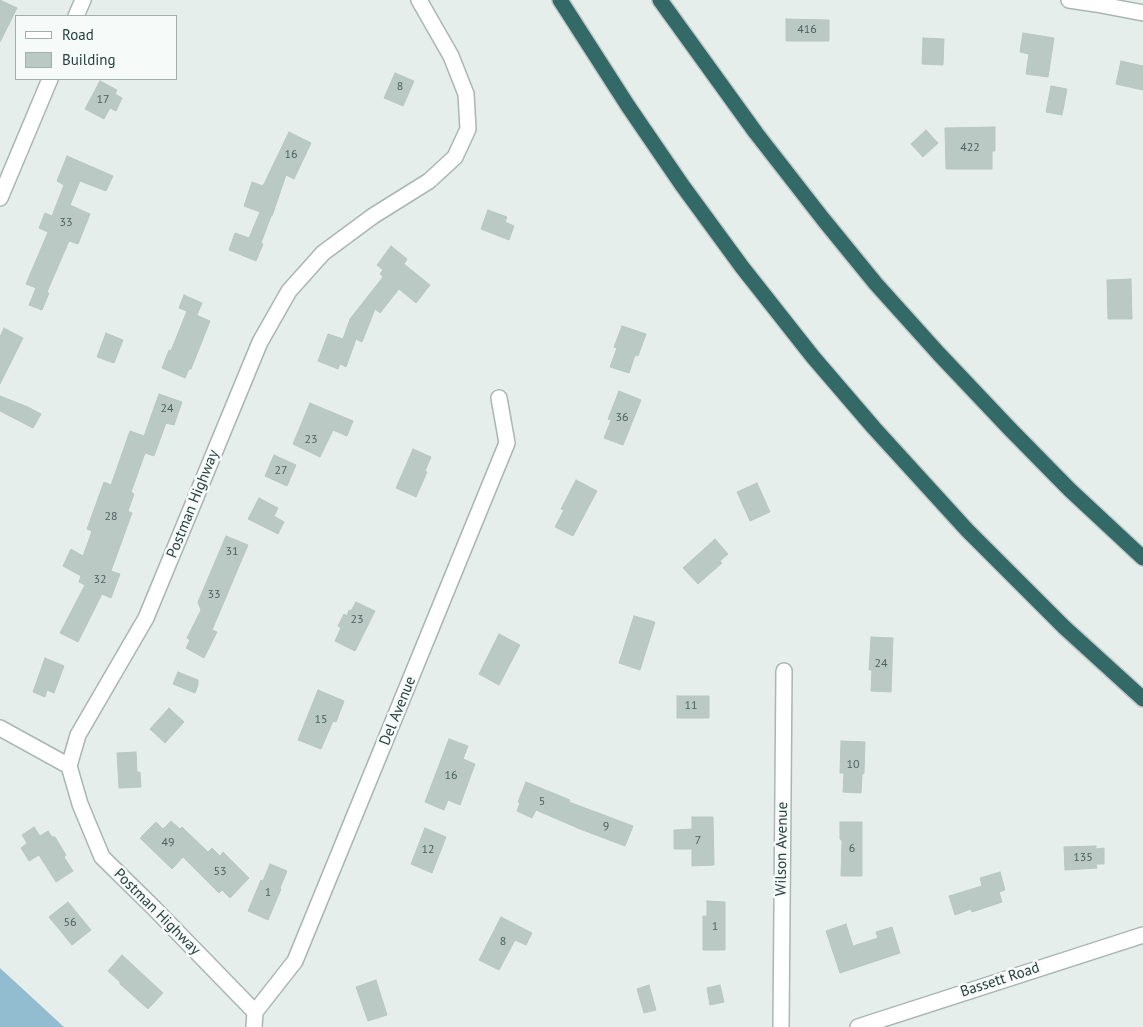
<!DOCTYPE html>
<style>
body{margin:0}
#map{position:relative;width:1143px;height:1027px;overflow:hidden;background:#e6eeeb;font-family:"PT Sans",sans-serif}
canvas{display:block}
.legend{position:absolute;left:15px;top:15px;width:162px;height:65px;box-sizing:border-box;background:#f6faf9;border:1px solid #a3afad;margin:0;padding:6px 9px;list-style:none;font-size:15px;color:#263f3c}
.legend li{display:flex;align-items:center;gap:10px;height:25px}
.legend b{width:25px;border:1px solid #a3afad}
</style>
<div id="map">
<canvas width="1143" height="1027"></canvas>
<ul class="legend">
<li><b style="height:6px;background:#fff"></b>Road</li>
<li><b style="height:14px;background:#bbc9c5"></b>Building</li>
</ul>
</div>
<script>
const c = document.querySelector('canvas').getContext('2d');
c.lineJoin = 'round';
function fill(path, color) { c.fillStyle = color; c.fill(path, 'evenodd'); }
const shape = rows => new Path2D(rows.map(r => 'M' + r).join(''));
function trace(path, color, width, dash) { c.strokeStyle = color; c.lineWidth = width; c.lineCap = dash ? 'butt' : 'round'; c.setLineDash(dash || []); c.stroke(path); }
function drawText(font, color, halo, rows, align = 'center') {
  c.font = font + ' "PT Sans",sans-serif'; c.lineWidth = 5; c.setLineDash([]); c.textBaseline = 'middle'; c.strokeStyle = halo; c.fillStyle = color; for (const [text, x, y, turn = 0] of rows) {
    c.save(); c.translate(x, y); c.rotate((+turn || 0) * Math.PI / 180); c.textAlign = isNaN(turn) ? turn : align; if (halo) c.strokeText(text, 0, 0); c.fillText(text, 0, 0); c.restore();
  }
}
fill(shape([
 [0,968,64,1027,0,1027]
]), '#92bccf');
const building = shape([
 [0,0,17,8,0,42,0,0],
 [786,19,829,20,829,41,786,41,786,19],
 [1023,33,1054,38,1048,77,1026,74,1029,54,1020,52,1023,33],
 [923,38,944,39,943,65,922,64,923,38],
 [1121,61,1143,66,1143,90,1116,84,1121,61],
 [395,73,414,81,403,106,384,98,395,73],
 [100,81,117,90,115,94,122,98,116,111,110,108,104,119,85,109,100,81],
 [1051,86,1067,89,1062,115,1046,112,1051,86],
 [995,127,995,151,992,151,992,169,946,169,945,128,995,127],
 [926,130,938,143,923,157,911,144,926,130],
 [289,132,311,143,294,179,286,175,272,216,268,215,271,216,261,243,263,244,256,261,229,250,235,233,249,238,260,212,244,206,252,182,263,186,289,132],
 [67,156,113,176,106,191,80,181,70,205,90,214,78,244,69,241,47,292,45,292,49,293,42,310,29,305,36,288,26,284,48,232,39,228,45,213,52,216,64,185,57,181,67,156],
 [488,210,507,217,505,222,514,226,509,240,481,229,488,210],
 [391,246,407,259,404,264,430,285,416,303,399,289,380,313,375,309,362,342,356,339,346,367,340,364,338,369,318,361,328,334,343,339,350,319,383,277,380,274,383,270,377,265,391,246],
 [1131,279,1132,319,1108,319,1107,280,1131,279],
 [184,295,202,303,197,315,179,308,184,295],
 [187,311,210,321,191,369,189,369,185,378,162,368,169,350,171,351,187,311],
 [622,326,646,334,638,356,635,355,629,373,610,367,617,348,614,347,622,326],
 [4,328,23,338,0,384,0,337,4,328],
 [106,333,123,340,114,363,97,357,106,333],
 [619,391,641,400,623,445,604,438,611,420,608,419,619,391],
 [159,394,182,402,174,425,166,423,154,456,145,453,131,492,134,494,128,511,132,513,111,571,120,574,111,598,102,594,78,642,60,633,85,585,79,582,81,576,63,566,71,549,83,556,92,531,87,529,104,482,111,485,130,431,144,436,159,394],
 [0,396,28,407,41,414,33,428,0,411,0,396],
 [310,403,353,421,347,436,333,430,320,457,293,444,310,403],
 [413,449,431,457,425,471,427,472,416,497,396,488,413,449],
 [274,455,296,465,287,486,265,476,274,455],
 [576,480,597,491,573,536,555,527,564,510,561,509,576,480],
 [757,483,770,512,750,521,737,492,757,483],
 [259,498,278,508,274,516,284,522,278,534,248,519,259,498],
 [226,536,248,545,212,630,217,632,204,658,186,648,190,640,187,638,201,610,198,602,226,536],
 [715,539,728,554,720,561,722,563,698,584,683,568,715,539],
 [356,602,375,611,355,651,335,641,341,628,338,626,344,614,347,616,349,610,351,611,356,602],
 [634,616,655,622,640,670,619,663,634,616],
 [499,634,520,645,499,685,479,674,499,634],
 [871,637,893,638,891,692,871,691,872,670,869,670,871,637],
 [45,658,64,666,54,693,47,690,45,697,33,692,45,658],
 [178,672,198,680,198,685,195,693,173,684,178,672],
 [318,690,344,701,336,722,333,721,321,749,298,740,318,690],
 [677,696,709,696,709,718,677,718,677,696],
 [169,708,184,722,165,743,150,729,169,708],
 [449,739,468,746,463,759,475,764,460,805,448,800,444,810,425,802,449,739],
 [841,741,865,742,864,773,862,775,861,793,843,792,844,773,840,773,841,741],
 [136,752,137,772,140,772,141,787,119,788,117,753,136,752],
 [526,782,570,800,569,802,633,826,625,846,580,829,536,810,532,818,517,811,520,803,518,802,526,782],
 [692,817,713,817,714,865,692,866,692,849,674,849,674,830,692,829,692,817],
 [171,821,180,829,182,827,208,852,212,848,220,856,223,852,249,878,230,898,222,890,219,893,183,857,172,869,140,838,156,822,163,829,171,821],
 [840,822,862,822,862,876,841,876,842,841,840,839,840,822],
 [34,827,40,836,48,831,52,837,55,837,66,855,64,857,73,871,56,882,39,855,29,861,21,848,27,843,22,835,34,827],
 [425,828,446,837,432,873,411,864,425,828],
 [1096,846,1096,849,1104,848,1104,864,1096,864,1097,868,1065,870,1064,847,1096,846],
 [270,864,287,871,280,888,281,889,268,920,248,911,261,880,263,881,270,864],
 [1000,872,1005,890,999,892,1002,902,972,912,971,909,955,915,949,896,982,886,980,878,1000,872],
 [707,901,725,902,725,950,703,950,703,916,707,916,707,901],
 [68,902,91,930,72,945,49,917,68,902],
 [501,917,532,933,526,945,515,940,499,970,479,960,501,917],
 [846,924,853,946,878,938,876,932,892,927,900,953,840,973,826,931,846,924],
 [122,955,163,993,148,1009,120,984,120,982,108,971,122,955],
 [376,980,387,1015,368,1021,356,987,376,980],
 [649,985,656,1010,644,1013,637,989,649,985],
 [720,985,724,1002,710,1005,707,988,720,985]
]);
fill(building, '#bbc9c5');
trace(building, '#b8c7c3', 1);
const minor = shape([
 [76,16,83,0],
 [0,198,50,79],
 [0,728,69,766],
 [255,1012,295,961,507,443,499,398],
 [254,1027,255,1012,153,907,102,857,80,804,69,766,78,735,146,618,260,342,289,291,323,253,373,216,429,181,455,157,468,129,466,94,451,56,419,0],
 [781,1027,784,671]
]);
const tertiary = shape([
 [1069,0,1096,4,1143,13],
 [858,1027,1143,935]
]);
const motorway = shape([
 [560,0,628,106,682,185,742,267,813,357,874,428,967,530,1064,627,1143,699],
 [660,0,756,133,823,219,876,284,939,354,1010,429,1070,490,1143,558]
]);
trace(minor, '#a9b6b3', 18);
trace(tertiary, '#a9b6b3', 18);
trace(motorway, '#c2c9c8', 18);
trace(minor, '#fff', 15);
trace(tertiary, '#fff', 15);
trace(motorway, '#336a67', 15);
drawText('12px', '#4b625e', null, [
 ["416",807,30],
 ["8",400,87],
 ["17",103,100],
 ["422",970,148],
 ["16",291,155],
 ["33",66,223],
 ["24",167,409],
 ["36",622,418],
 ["23",311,440],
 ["27",281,471],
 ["28",111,517],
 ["31",232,552],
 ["32",100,580],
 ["33",214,595],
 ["23",357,620],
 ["24",881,664],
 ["11",691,706],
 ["15",321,720],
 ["10",853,765],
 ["16",451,776],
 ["5",542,802],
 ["9",606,827],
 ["7",698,841],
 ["49",168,843],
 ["6",852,849],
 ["12",428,850],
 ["135",1083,858],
 ["53",220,872],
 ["1",268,893],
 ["56",70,923],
 ["1",715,927],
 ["8",503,942]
]);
drawText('15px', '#263f3c', '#f6faf9', [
 ["Postman Highway",193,504,-68],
 ["Del Avenue",398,711,-68],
 ["Wilson Avenue",782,849,-89],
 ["Postman Highway",157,912,45],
 ["Bassett Road",1000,980,-18]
]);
</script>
